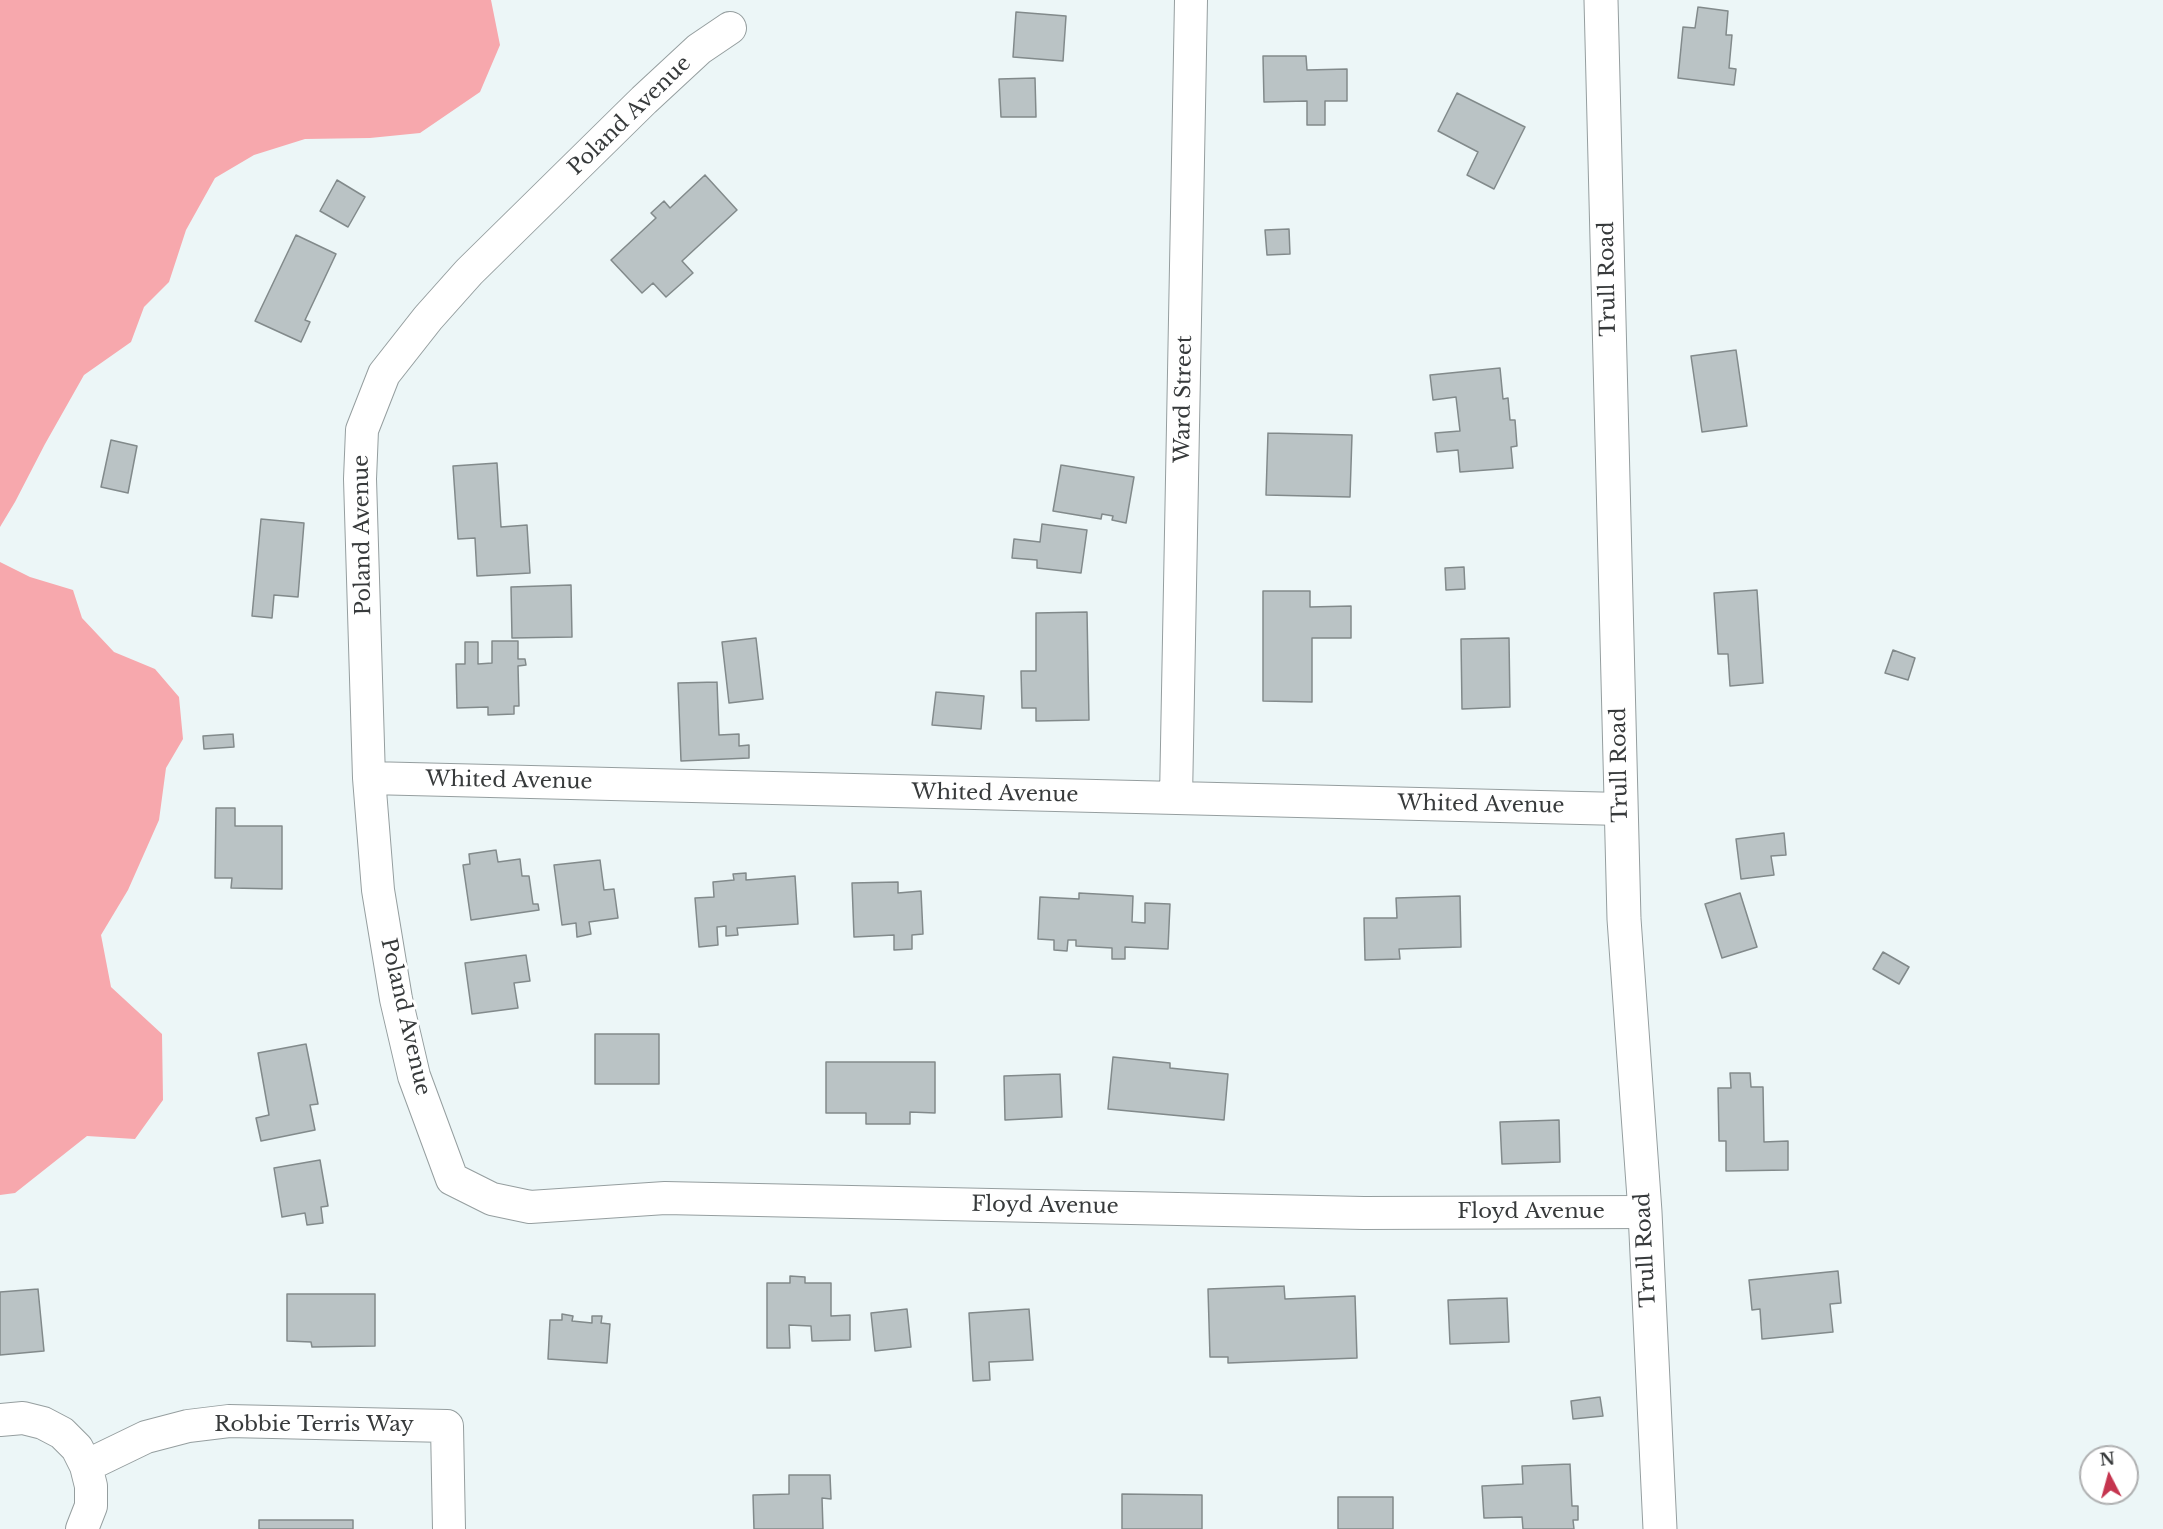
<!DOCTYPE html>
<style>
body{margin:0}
#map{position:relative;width:2163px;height:1529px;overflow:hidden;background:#ecf6f7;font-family:"Libre Baskerville",serif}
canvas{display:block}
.north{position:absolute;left:2079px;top:1445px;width:60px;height:60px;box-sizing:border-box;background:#fff;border:2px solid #afb0b1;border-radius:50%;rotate:354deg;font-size:16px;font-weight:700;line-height:24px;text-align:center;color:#373a3b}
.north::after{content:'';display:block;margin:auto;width:21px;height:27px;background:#c5354f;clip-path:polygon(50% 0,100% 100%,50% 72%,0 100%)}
</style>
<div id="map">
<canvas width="2163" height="1529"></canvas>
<div class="north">N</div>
</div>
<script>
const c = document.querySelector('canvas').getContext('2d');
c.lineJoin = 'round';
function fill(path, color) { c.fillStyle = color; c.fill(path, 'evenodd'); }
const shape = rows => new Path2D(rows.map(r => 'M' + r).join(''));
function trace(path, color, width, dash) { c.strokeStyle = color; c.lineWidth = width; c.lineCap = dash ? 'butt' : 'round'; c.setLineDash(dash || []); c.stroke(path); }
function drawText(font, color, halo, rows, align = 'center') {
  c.font = font + ' "Libre Baskerville",serif'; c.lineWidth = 6; c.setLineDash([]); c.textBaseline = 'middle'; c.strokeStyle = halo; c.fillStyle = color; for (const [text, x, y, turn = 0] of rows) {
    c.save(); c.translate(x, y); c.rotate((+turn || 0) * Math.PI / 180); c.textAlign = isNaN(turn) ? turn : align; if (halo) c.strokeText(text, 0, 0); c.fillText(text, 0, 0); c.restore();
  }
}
fill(shape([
 [0,0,491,0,500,45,480,92,420,133,370,138,305,139,254,155,215,178,186,230,169,282,144,307,131,342,84,375,45,444,15,502,0,527],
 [0,562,30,577,73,590,82,618,114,652,155,669,179,697,183,739,166,768,159,820,128,890,101,935,111,987,162,1034,163,1100,135,1139,87,1136,15,1193,0,1195]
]), '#f7a8ad');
const building = shape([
 [1698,7,1728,11,1726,35,1732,35,1729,68,1736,69,1734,85,1678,78,1683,27,1695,28,1698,7],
 [1016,12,1066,16,1063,61,1013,57,1016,12],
 [1263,56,1306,56,1307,70,1347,69,1347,101,1325,101,1325,125,1307,125,1307,101,1264,102,1263,56],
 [1035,78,1036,117,1001,117,999,79,1035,78],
 [1457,93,1525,127,1494,189,1467,175,1478,152,1438,131,1457,93],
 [705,175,737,210,682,261,693,273,666,297,653,283,642,293,611,260,656,218,651,213,664,201,670,208,705,175],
 [337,180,365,197,348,227,320,211,337,180],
 [1289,229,1290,254,1267,255,1265,230,1289,229],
 [296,235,336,254,305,320,310,322,301,342,255,321,296,235],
 [1736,350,1747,426,1702,432,1691,356,1736,350],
 [1500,368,1503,399,1508,398,1510,420,1515,420,1517,446,1511,447,1513,468,1460,472,1458,450,1437,452,1435,433,1460,431,1456,397,1433,400,1430,375,1500,368],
 [1268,433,1352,435,1350,497,1266,495,1268,433],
 [111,440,137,446,128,493,101,487,111,440],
 [497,463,501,527,527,525,530,573,477,576,475,538,458,539,453,466,497,463],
 [1061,465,1134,477,1126,523,1112,520,1113,516,1102,514,1101,519,1053,511,1061,465],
 [261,519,304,523,298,597,274,595,272,618,252,616,261,519],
 [1042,524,1087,530,1081,573,1037,568,1037,560,1012,558,1014,539,1040,542,1042,524],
 [1464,567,1465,589,1446,590,1445,568,1464,567],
 [571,585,572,637,512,638,511,587,571,585],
 [1757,590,1763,683,1730,686,1728,654,1718,654,1714,593,1757,590],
 [1263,591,1310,591,1310,607,1351,606,1351,638,1312,638,1312,702,1263,701,1263,591],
 [1087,612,1089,720,1036,721,1036,708,1022,708,1021,671,1036,671,1036,613,1087,612],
 [756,638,763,699,729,703,722,642,756,638],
 [1509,638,1510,707,1462,709,1461,639,1509,638],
 [492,641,518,641,518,659,525,659,526,665,518,666,519,706,514,706,514,714,488,715,488,707,457,708,456,664,465,664,465,642,478,642,478,664,492,663,492,641],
 [1893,650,1915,658,1908,680,1885,673,1893,650],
 [717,682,719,735,739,734,739,746,749,745,749,758,681,761,678,683,717,682],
 [936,692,984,696,981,729,932,725,936,692],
 [233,734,234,747,204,749,203,736,233,734],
 [216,808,235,808,235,826,282,826,282,889,231,888,232,878,215,878,216,808],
 [1784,833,1786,855,1771,856,1774,875,1741,879,1736,839,1784,833],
 [496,850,498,862,520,859,522,876,529,876,533,904,538,904,539,910,471,920,463,865,470,864,469,854,496,850],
 [600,860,604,890,614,889,618,918,589,922,591,934,577,937,576,923,562,925,554,865,600,860],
 [746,873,746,880,795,876,798,924,737,928,738,935,726,936,726,926,717,927,718,945,699,947,695,898,714,897,713,882,734,880,733,874,746,873],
 [898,882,898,893,921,891,923,934,912,935,912,949,894,950,894,935,854,937,852,883,898,882],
 [1079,893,1133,896,1132,922,1145,923,1145,903,1170,904,1168,949,1125,947,1125,959,1112,959,1112,948,1076,946,1076,940,1068,940,1067,951,1054,950,1054,940,1038,939,1040,897,1079,899,1079,893],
 [1740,893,1757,947,1722,958,1705,904,1740,893],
 [1460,896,1461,947,1399,949,1400,959,1365,960,1364,918,1397,918,1396,898,1460,896],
 [1883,952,1909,967,1899,984,1873,969,1883,952],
 [526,955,530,981,514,983,518,1008,472,1014,465,963,526,955],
 [595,1034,659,1034,659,1084,595,1084,595,1034],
 [306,1044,318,1104,310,1105,315,1130,261,1141,256,1118,269,1115,258,1053,306,1044],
 [1113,1057,1170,1063,1170,1068,1228,1074,1224,1120,1108,1109,1113,1057],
 [826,1062,935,1062,935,1113,910,1112,910,1124,866,1124,866,1113,826,1113,826,1062],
 [1730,1073,1750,1073,1751,1087,1763,1087,1764,1142,1788,1141,1788,1170,1726,1171,1726,1141,1719,1141,1718,1088,1731,1088,1730,1073],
 [1060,1074,1062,1117,1005,1120,1004,1076,1060,1074],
 [1559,1120,1560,1162,1502,1164,1500,1122,1559,1120],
 [320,1160,328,1206,321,1207,323,1223,307,1225,305,1213,282,1217,274,1168,320,1160],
 [1838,1271,1841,1303,1830,1304,1833,1332,1762,1339,1760,1309,1752,1310,1749,1280,1838,1271],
 [790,1276,805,1277,805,1283,831,1283,831,1316,850,1315,850,1340,812,1341,811,1326,789,1325,790,1348,767,1348,767,1283,790,1283,790,1276],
 [1284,1286,1285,1299,1355,1296,1357,1358,1228,1363,1228,1357,1210,1357,1208,1289,1284,1286],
 [38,1289,44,1351,0,1355,0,1292,38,1289],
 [287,1294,375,1294,375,1346,312,1347,311,1342,287,1341,287,1294],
 [1507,1298,1509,1342,1450,1344,1448,1300,1507,1298],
 [907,1309,911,1347,875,1351,871,1313,907,1309],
 [1029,1309,1033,1360,989,1362,990,1380,973,1381,969,1313,1029,1309],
 [562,1314,573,1316,572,1321,592,1323,592,1316,602,1316,601,1323,610,1324,607,1363,548,1359,550,1320,562,1320,562,1314],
 [1600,1397,1603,1416,1573,1419,1571,1401,1600,1397],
 [1570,1464,1572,1506,1578,1506,1578,1520,1573,1520,1574,1529,1523,1529,1522,1517,1484,1518,1482,1486,1523,1484,1522,1466,1570,1464],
 [789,1475,830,1475,831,1499,822,1498,823,1529,754,1529,753,1495,789,1494,789,1475],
 [1122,1494,1202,1495,1202,1529,1122,1529,1122,1494],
 [1338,1497,1393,1497,1393,1529,1338,1529,1338,1497],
 [259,1520,353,1520,353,1529,259,1529,259,1520]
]);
fill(building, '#bac3c5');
trace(building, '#828a8b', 1.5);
const minor = shape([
 [730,28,699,49,644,100,469,272,428,318,384,374,362,430,360,479,369,778,378,890,396,999,414,1076,452,1179,492,1199,530,1207,665,1198,1364,1213,1645,1212],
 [369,778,1621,809],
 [1176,798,1191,0],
 [0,1420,23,1418,43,1423,62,1433,77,1448,86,1466,91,1486,91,1506,82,1529],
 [86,1466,146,1437,188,1426,229,1421,447,1426,449,1529]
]);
const tertiary = shape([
 [1601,0,1624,919,1645,1212,1660,1529]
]);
trace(minor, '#959e9f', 34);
trace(tertiary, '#959e9f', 35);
trace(minor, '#fff', 32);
trace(tertiary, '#fff', 33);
drawText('21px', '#373a3b', '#fff', [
 ["Poland Avenue",630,116,-44],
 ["Trull Road",1608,279,-91],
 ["Ward Street",1184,399,-89],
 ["Poland Avenue",363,535,-91],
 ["Trull Road",1620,765,-91],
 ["Whited Avenue",509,781,1],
 ["Whited Avenue",995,794,1],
 ["Whited Avenue",1481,805,1],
 ["Poland Avenue",405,1017,77],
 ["Floyd Avenue",1045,1206,1],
 ["Floyd Avenue",1531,1212],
 ["Trull Road",1646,1250,-93],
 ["Robbie Terris Way",314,1425]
]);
</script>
